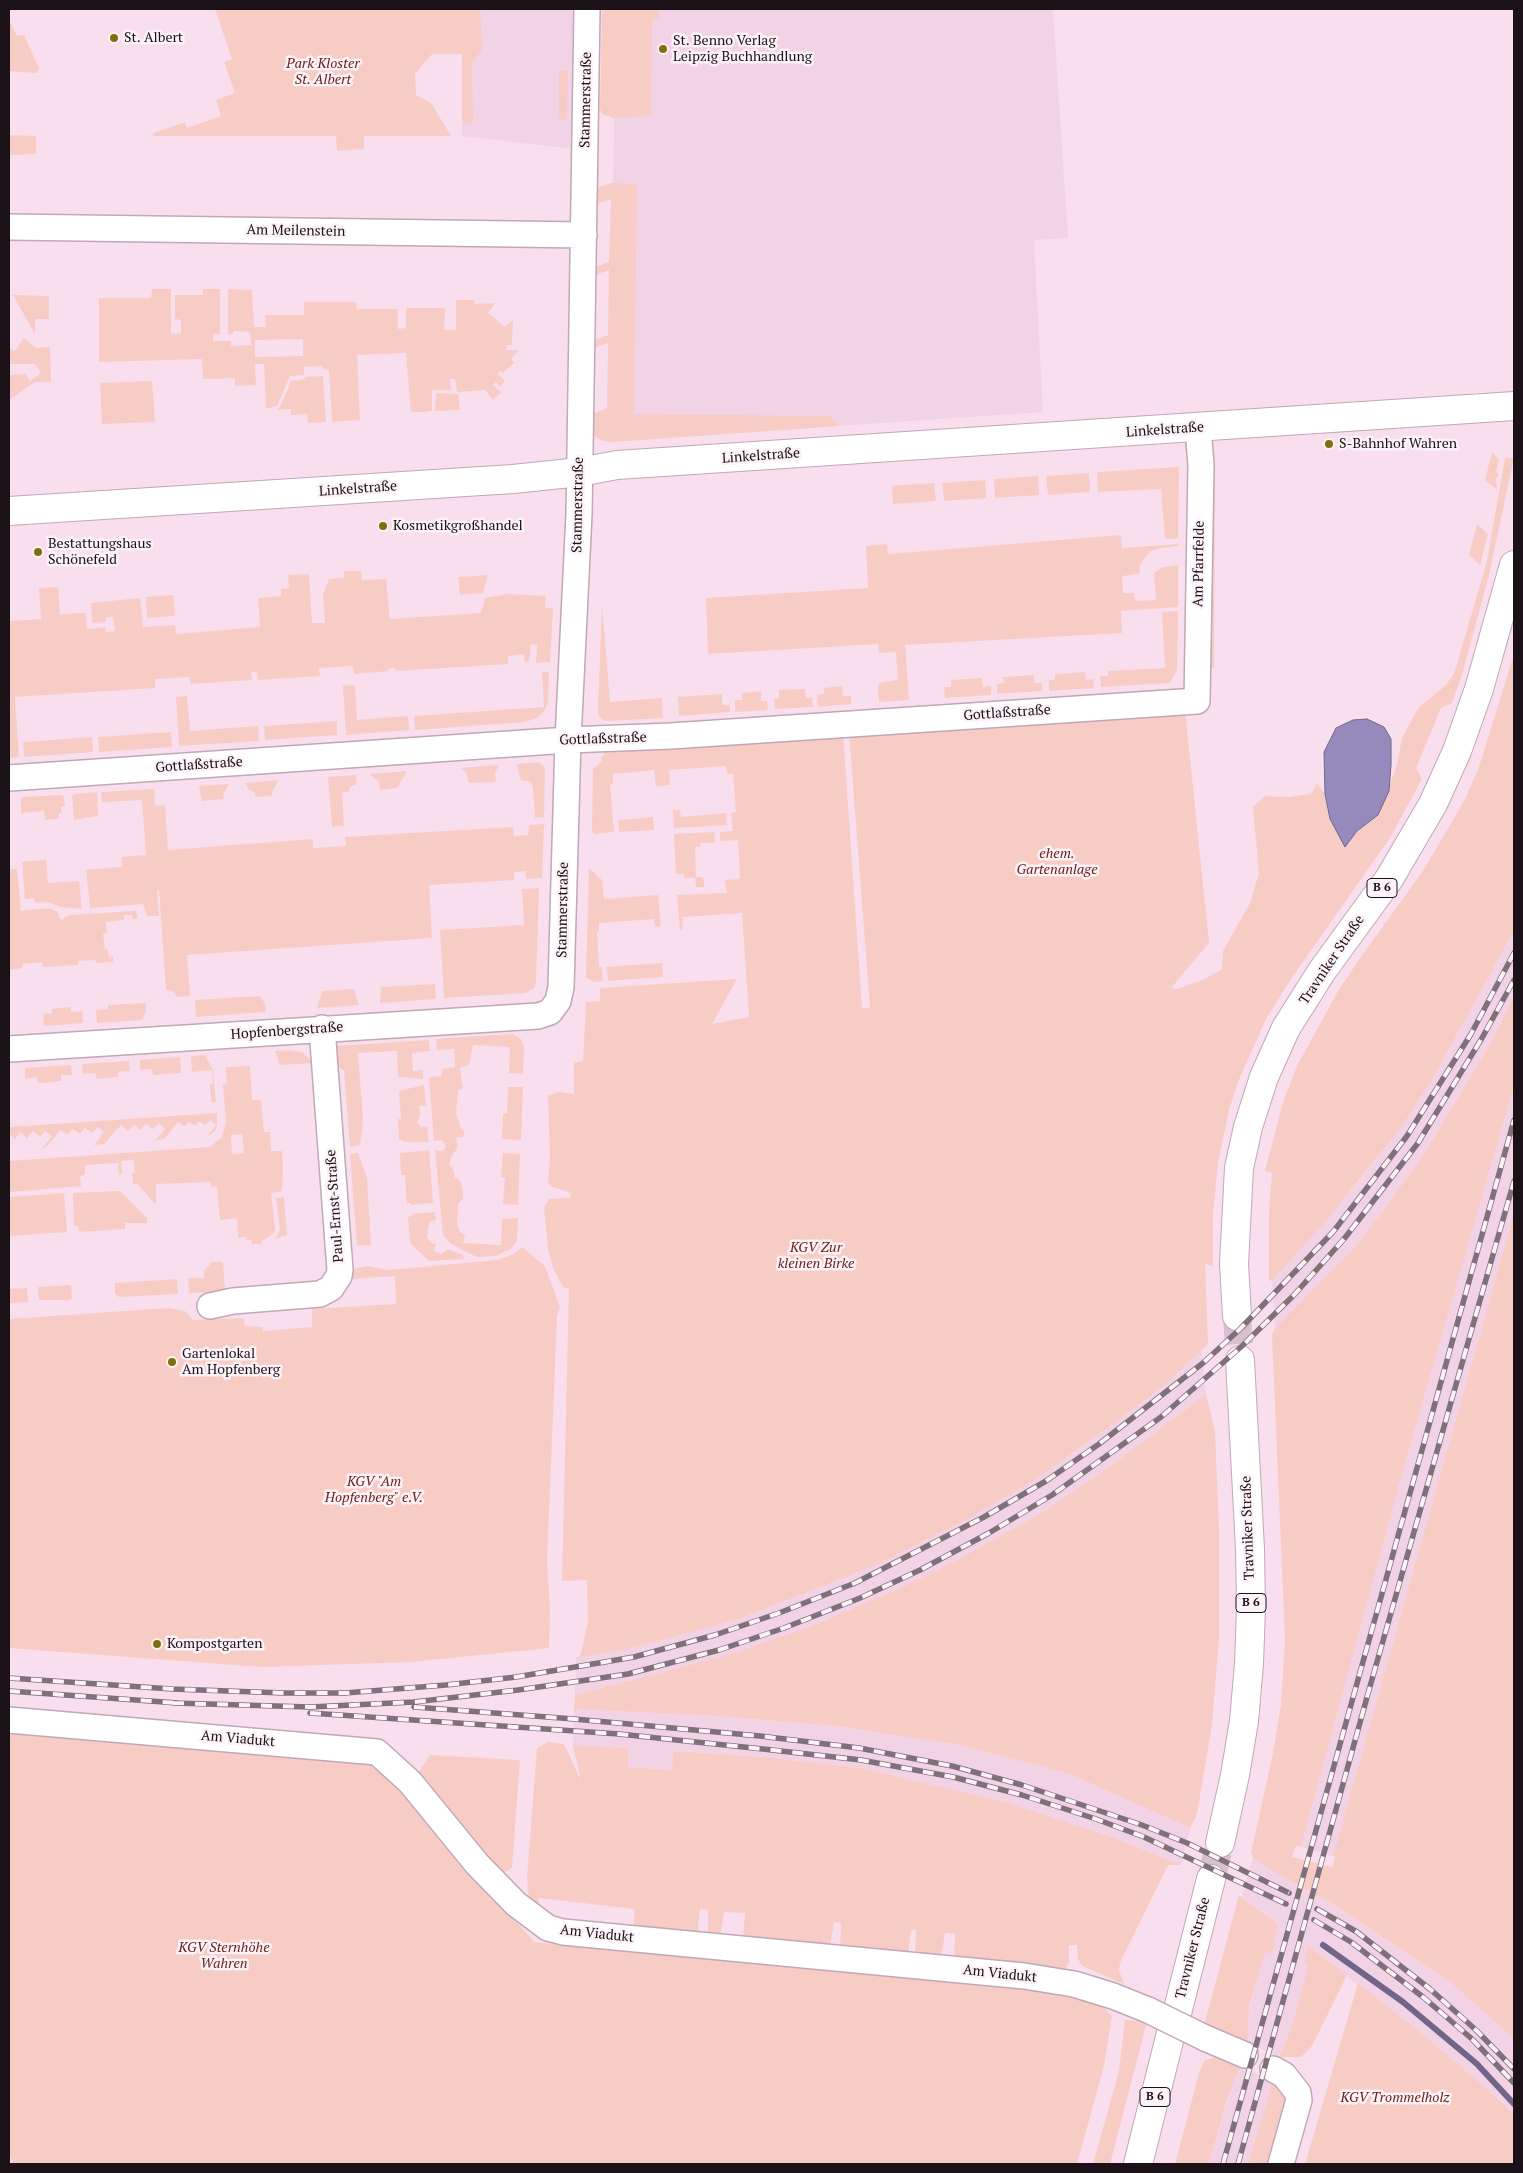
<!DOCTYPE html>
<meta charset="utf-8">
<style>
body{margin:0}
#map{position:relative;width:1523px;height:2173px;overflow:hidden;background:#f9dfee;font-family:"PT Serif",serif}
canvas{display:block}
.frame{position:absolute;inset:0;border:10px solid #1a1217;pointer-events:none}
</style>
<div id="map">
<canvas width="1523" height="2173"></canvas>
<div class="frame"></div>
</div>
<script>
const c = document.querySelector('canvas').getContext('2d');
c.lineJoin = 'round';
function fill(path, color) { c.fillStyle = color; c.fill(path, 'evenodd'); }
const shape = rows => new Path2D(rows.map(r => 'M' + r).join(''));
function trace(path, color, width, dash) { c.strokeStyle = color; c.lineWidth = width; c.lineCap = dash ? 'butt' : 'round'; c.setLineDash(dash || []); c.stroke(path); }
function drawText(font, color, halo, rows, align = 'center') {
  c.font = font + ' "PT Serif",serif'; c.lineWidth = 5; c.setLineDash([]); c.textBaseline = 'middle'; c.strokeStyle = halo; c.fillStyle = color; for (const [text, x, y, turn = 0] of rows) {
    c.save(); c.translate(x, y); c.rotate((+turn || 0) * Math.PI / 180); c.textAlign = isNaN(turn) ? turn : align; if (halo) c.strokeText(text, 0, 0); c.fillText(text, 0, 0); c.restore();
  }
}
fill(shape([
 [462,9,575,9,574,149,462,136],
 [616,9,1053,9,1068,238,1034,240,1043,412,619,441,609,428],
 [1514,931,1514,996,1490,1044,1427,1149,1389,1203,1353,1249,1275,1328,1272,1281,1358,1182,1400,1129,1432,1080],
 [1514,1086,1514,1213,1333,1856,1301,1847,1405,1464],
 [1201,1348,1206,1394,1112,1465,1045,1511,957,1560,898,1589,809,1627,728,1655,575,1695,576,1657,636,1647,739,1619,876,1565,966,1520,1032,1482,1119,1420,1162,1387],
 [574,1709,716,1716,835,1726,959,1745,1070,1774,1190,1828,1181,1865,1112,1837,1005,1802,862,1768,764,1757,673,1751,672,1770,628,1767,629,1748,573,1745],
 [1253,1858,1281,1876,1326,1900,1450,1982,1514,2039,1514,2115,1485,2087,1430,2040,1309,1947,1308,1966,1291,2029,1279,2057,1245,2041,1246,2021,1267,1944,1278,1924,1242,1896],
 [1238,2065,1273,2081,1254,2164,1209,2164]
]), '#f2d2e5');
fill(shape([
 [215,9,480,9,482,49,472,63,473,124,466,123,462,120,462,54,432,54,415,74,416,95,431,103,451,136,364,136,364,149,337,151,336,136,153,136,154,133,185,122,187,128,221,116,216,100,235,93,224,62,232,59],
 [602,9,659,9,659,19,652,19,651,116,614,118,602,114,600,109],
 [9,19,17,36,24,35,39,68,37,73,9,71],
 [559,71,568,71,567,120,559,119],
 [9,135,36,136,36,154,9,155],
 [611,183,637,184,634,414,830,416,839,426,613,442,603,441,592,434,593,414,607,408,608,343,594,348,594,341,608,335,609,270,595,275,595,267,609,262,611,199,597,204,597,188],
 [152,289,171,289,171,334,181,333,181,320,175,319,175,295,203,295,203,289,220,289,220,334,213,334,213,341,231,341,231,346,251,345,250,332,233,331,233,334,228,334,228,289,252,290,254,327,266,327,265,315,304,315,304,302,356,302,357,309,398,309,398,329,406,328,406,308,445,308,444,330,456,330,456,300,474,300,475,304,495,303,488,313,505,327,513,320,512,345,507,345,506,350,519,350,511,359,514,363,503,373,500,371,498,374,505,381,500,387,496,382,493,385,501,392,493,400,485,390,457,392,455,379,450,379,451,390,432,390,432,411,424,412,411,412,406,353,357,355,360,420,332,422,329,370,323,369,323,366,304,367,304,375,290,376,277,406,266,409,264,364,255,364,256,385,235,386,235,378,203,379,202,359,99,362,99,298,151,298],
 [303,339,303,356,255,357,255,340],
 [13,295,49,296,49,319,35,319,35,334],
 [24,338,36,348,50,347,51,382,35,382,9,400,9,375,26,374,30,381,41,373,35,364,9,364,9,348,15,351],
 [323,376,326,422,308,423,307,414,291,415,291,409,276,410,280,407,291,381,305,379,305,377],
 [152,381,155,422,102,424,100,383],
 [436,393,458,394,460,410,435,411],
 [1492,452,1499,460,1496,472,1499,474,1496,479,1497,490,1485,480],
 [1505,458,1514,458,1489,575,1462,675,1452,703,1441,708,1416,768,1422,779,1390,838,1293,976,1266,1019,1238,1082,1229,1110,1218,1163,1213,1215,1213,1266,1205,1264,1208,1344,1162,1387,1119,1420,1032,1482,966,1520,876,1565,739,1619,633,1648,580,1657,588,1622,587,1580,562,1581,569,1289,563,1287,553,1268,548,1249,544,1208,549,1199,570,1198,571,1193,553,1187,548,1183,550,1159,548,1096,559,1092,574,1094,574,1063,583,1061,586,1002,600,1001,600,988,737,979,712,1024,749,1017,742,913,683,917,682,929,680,931,677,895,727,893,725,880,740,879,738,840,721,841,720,840,720,832,733,831,731,813,736,812,733,774,727,774,726,766,669,770,670,785,656,786,654,770,613,774,613,784,610,784,614,832,594,834,592,831,593,769,601,762,602,757,608,748,843,733,862,1008,870,1008,849,732,1185,709,1209,943,1171,988,1176,989,1203,980,1222,969,1223,951,1250,903,1259,873,1253,807,1265,796,1289,797,1311,794,1317,783,1325,794,1330,819,1345,847,1357,832,1378,815,1397,765,1402,738,1419,707,1446,685,1454,674,1487,561],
 [1179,467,1178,538,1165,539,1161,489,1098,492,1097,472],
 [1089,473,1090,492,1048,495,1046,476],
 [1038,476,1039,495,995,498,994,479],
 [985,480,986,498,944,501,942,483],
 [934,483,936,501,893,504,892,486],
 [1209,484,1215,484,1214,668,1205,668],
 [1477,524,1488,534,1480,565,1469,555],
 [1121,535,1122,548,1178,544,1178,546,1160,548,1151,551,1145,557,1140,565,1139,574,1122,576,1123,593,1134,593,1135,601,1156,600,1154,573,1163,567,1178,565,1178,607,1121,611,1122,633,905,645,909,700,879,702,878,685,882,682,898,680,896,652,879,653,878,644,708,654,706,598,868,588,866,546,887,544,888,554],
 [344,571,361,571,362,580,386,579,390,619,481,613,485,598,509,594,546,596,545,608,553,608,550,662,536,663,537,645,531,644,529,662,525,662,524,654,508,656,508,664,396,671,394,668,388,669,389,671,354,674,353,666,319,668,320,676,258,680,257,672,251,672,252,680,190,684,190,677,155,679,155,688,15,697,19,757,9,758,9,621,41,619,39,588,58,587,60,614,86,613,87,629,105,627,106,632,115,631,113,617,106,617,106,622,92,623,91,603,140,598,143,627,175,625,176,634,260,627,258,598,281,596,281,589,289,588,288,575,309,574,312,623,325,623,323,595,329,579,344,578],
 [488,575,483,593,460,595,458,577],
 [173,595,175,616,147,618,146,597],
 [602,604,610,702,662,698,663,718,607,721,601,719,598,713],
 [1178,611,1177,670,1170,683,1101,687,1100,676,1108,676,1108,671,1165,668,1162,612],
 [1514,654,1514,931,1432,1080,1400,1129,1325,1222,1272,1281,1269,1280,1269,1212,1272,1173,1265,1171,1283,1102,1297,1066,1338,991,1365,951,1423,871,1464,801,1478,770],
 [542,672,549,672,548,702,545,710,537,718,525,722,415,730,414,716,544,707],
 [1085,672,1086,680,1093,679,1094,688,1049,691,1049,680,1055,680,1055,674],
 [1034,675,1034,683,1042,683,1042,691,997,694,997,684,1004,683,1003,677],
 [982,678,983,687,991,686,991,695,945,698,944,687,951,687,951,680],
 [355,685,357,720,408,716,409,730,346,735,343,686],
 [842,686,843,696,851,696,851,704,818,707,817,695,824,694,824,688],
 [805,689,806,698,812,698,813,707,775,709,774,699,779,698,779,690],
 [761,691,761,701,767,701,768,710,735,712,735,700,742,700,742,693],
 [722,694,722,705,730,705,730,712,679,716,678,697],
 [187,696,190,731,258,726,259,741,179,746,176,697],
 [337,721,337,735,265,740,264,726],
 [171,732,172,747,99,752,98,737],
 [92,737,93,752,24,757,23,742],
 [539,762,545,768,544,817,535,818,533,787,531,782,521,780,516,764],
 [499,765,495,774,496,782,469,783,466,772,461,768],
 [407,771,397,788,380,790,379,782,369,774],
 [357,775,356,784,350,787,349,792,342,792,344,826,332,827,328,777],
 [278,780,272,792,272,796,256,797,254,792,249,790,245,783],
 [229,784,223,795,224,799,202,801,199,786],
 [154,789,155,806,165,805,168,850,313,839,313,848,346,846,345,837,513,827,514,836,528,835,529,825,544,824,542,878,526,879,526,871,514,872,514,880,429,885,432,938,187,955,190,996,177,997,173,991,166,990,159,890,157,891,159,916,147,916,143,904,90,908,86,870,122,867,122,857,146,855,142,800,102,802,101,792],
 [97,792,98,816,74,820,72,796,74,794],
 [63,795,65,806,61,807,62,813,59,813,59,819,45,820,44,811,21,813,21,797],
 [673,810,680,810,681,817,726,813,727,825,674,828],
 [653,817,654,830,619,832,618,820],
 [714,832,715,842,701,843,700,847,695,847,696,877,702,877,704,881,704,887,696,887,695,878,684,878,684,874,676,874,674,834],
 [46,860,48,883,79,881,82,909,60,907,48,902,36,903,33,898,25,899,22,862],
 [589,868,602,880,604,899,658,895,661,926,655,927,654,919,599,923,599,931,597,932,599,967,602,967,603,981,593,982,586,977],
 [9,869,17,869,21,911,48,908,57,911,61,920,70,915,136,911,138,919,133,919,132,915,124,915,124,920,106,922,107,933,103,934,105,949,108,949,109,957,113,956,113,962,96,963,95,960,78,961,78,965,43,967,42,962,22,964,22,968,9,970],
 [539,888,536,982,534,988,526,993,444,998,440,930,524,925,522,889],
 [662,963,663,977,608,981,607,967],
 [435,984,436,999,380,1003,381,987],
 [354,989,359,1005,317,1008,322,991],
 [260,996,265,1004,266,1012,196,1017,195,1000],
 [1514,996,1514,1086,1405,1464,1301,1847,1296,1846,1292,1857,1332,1867,1335,1857,1333,1856,1514,1213,1514,2039,1450,1982,1326,1900,1281,1876,1253,1858,1251,1853,1272,1758,1281,1705,1285,1640,1272,1335,1275,1328,1353,1249,1389,1203,1427,1149,1490,1044],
 [146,1003,146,1012,142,1020,97,1023,96,1010,108,1009,108,1005],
 [71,1007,71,1012,82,1011,83,1023,44,1026,43,1014,52,1013,52,1009],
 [513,1034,521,1039,524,1047,523,1074,509,1073,510,1047,473,1045,469,1065,460,1068,463,1088,458,1091,456,1114,461,1128,464,1130,464,1137,456,1138,458,1147,451,1157,449,1165,453,1168,455,1178,460,1180,463,1190,463,1199,458,1204,457,1225,460,1232,465,1235,463,1243,501,1245,502,1219,518,1218,517,1241,511,1249,496,1256,477,1257,451,1244,443,1235,435,1150,443,1151,446,1146,442,1140,434,1141,429,1077,442,1076,442,1069,455,1067,454,1049,437,1050,436,1039],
 [429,1040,430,1051,412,1053,413,1071,423,1070,423,1079,398,1077,397,1051,358,1053,363,1120,360,1145,350,1147,344,1071,333,1062,334,1051,336,1046],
 [290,1050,302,1052,314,1063,280,1065,275,1051],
 [205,1055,213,1070,216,1102,211,1102,210,1084,213,1084,212,1070,192,1072,191,1056],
 [180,1057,181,1073,153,1075,152,1069,140,1070,140,1060],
 [129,1061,130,1071,118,1072,118,1077,96,1079,96,1073,83,1074,82,1064],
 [71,1065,72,1075,61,1075,61,1081,38,1083,37,1077,25,1079,25,1068],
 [250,1066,252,1100,261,1100,264,1132,270,1132,271,1151,282,1151,283,1167,282,1191,271,1193,275,1228,274,1233,262,1241,261,1244,252,1244,251,1240,246,1240,246,1237,238,1238,237,1218,220,1220,217,1186,211,1187,211,1182,156,1184,156,1205,137,1184,133,1184,132,1173,135,1173,134,1160,121,1161,122,1174,119,1175,118,1163,85,1165,85,1175,80,1176,81,1186,9,1192,9,1161,210,1147,222,1137,226,1122,223,1084,227,1083,226,1067],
 [242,1134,244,1153,232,1154,231,1135],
 [424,1085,426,1106,419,1106,420,1116,417,1122,421,1127,427,1126,429,1142,403,1142,403,1140,399,1140,398,1119,401,1119,399,1091],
 [508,1087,523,1087,521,1140,502,1139,503,1114,507,1113],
 [217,1113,217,1125,215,1131,206,1137,216,1125,210,1120,205,1125,199,1121,195,1126,189,1122,184,1127,178,1122,165,1138,155,1141,165,1129,159,1123,153,1129,146,1124,141,1130,134,1125,128,1131,121,1125,104,1144,94,1145,104,1132,98,1127,92,1133,85,1128,80,1134,73,1129,67,1135,61,1130,46,1147,42,1149,52,1136,45,1131,40,1137,33,1131,27,1138,20,1132,15,1139,9,1133,9,1127],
 [429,1150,433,1203,411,1205,411,1203,407,1203,405,1175,401,1175,400,1153],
 [358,1153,367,1178,371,1245,357,1246,350,1154],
 [503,1153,520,1154,518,1205,503,1204,505,1178,501,1177],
 [120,1191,147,1218,147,1223,125,1223,125,1229,79,1232,78,1226,74,1226,73,1193],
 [64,1193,67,1232,9,1236,9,1197],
 [284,1197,287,1235,275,1239,280,1230,276,1198],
 [435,1212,436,1220,431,1221,429,1224,427,1238,433,1244,436,1243,434,1251,441,1254,448,1249,463,1255,464,1259,429,1261,410,1243,408,1217,412,1216,412,1214],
 [522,1247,545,1266,560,1307,557,1316,547,1561,550,1610,549,1648,411,1662,261,1667,9,1648,9,1319,169,1308,185,1311,193,1320,243,1318,245,1326,263,1327,263,1331,312,1327,312,1309,396,1304,395,1276,352,1279,349,1272,357,1268,367,1266,389,1270,497,1260,514,1254],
 [212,1262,223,1262,225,1291,189,1293,188,1278,204,1278,204,1271],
 [177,1279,178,1294,119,1297,115,1294,115,1283],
 [71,1285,72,1298,70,1300,39,1300,38,1287],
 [27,1288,28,1302,9,1303,9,1289],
 [1206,1394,1215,1431,1219,1532,1219,1638,1212,1725,1197,1814,1190,1828,1070,1774,959,1745,835,1726,716,1716,574,1709,575,1695,728,1655,809,1627,898,1589,957,1560,1045,1511,1112,1465],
 [9,1730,357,1757,385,1766,534,1942,1034,1989,1077,1997,1101,2005,1112,2016,1104,2066,1077,2164,12,2164,9,2150],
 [548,1742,564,1744,581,1780,573,1745,629,1748,628,1767,672,1770,673,1751,764,1757,862,1768,1005,1802,1112,1837,1181,1865,1168,1865,1120,1963,1119,1970,1124,1984,1082,1966,1078,1959,1077,1945,1069,1945,1069,1962,1064,1971,956,1959,954,1956,955,1934,945,1933,941,1957,915,1955,916,1930,911,1930,908,1954,840,1949,841,1923,834,1922,830,1947,743,1940,745,1913,724,1912,720,1938,708,1937,708,1910,700,1909,697,1936,634,1928,634,1909,539,1898,537,1912,529,1900,527,1877,537,1748],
 [430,1755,520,1760,512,1868,503,1873,498,1873,418,1773],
 [1239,1895,1278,1924,1272,1952,1265,1953,1249,2007,1247,2041,1226,2033,1224,2039,1203,2029],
 [1308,1946,1347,1975,1312,2046,1301,2057,1279,2057,1291,2029,1308,1966,1304,1961],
 [1358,1983,1430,2040,1485,2087,1514,2115,1514,2164,1305,2164],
 [1125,2020,1147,2022,1110,2164,1093,2164,1119,2071],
 [1219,2057,1238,2065,1239,2068,1227,2100,1209,2164,1175,2164,1199,2073,1205,2060],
 [1273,2081,1289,2100,1275,2164,1248,2164]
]), '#f7ccc5');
const water = shape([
 [1367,719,1384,727,1391,739,1391,765,1389,791,1378,815,1357,831,1345,847,1330,819,1325,794,1324,752,1336,728,1353,720,1367,719]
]);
fill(water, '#9689bc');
trace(water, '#71658a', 1);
trace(shape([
 [1323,1945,1403,2002,1477,2064,1514,2104]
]), '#71658a', 6);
trace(shape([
 [1237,1316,1240,1360],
 [1211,1879,1220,1843]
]), '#d8c0ce', 28, [28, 14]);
const street = shape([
 [9,227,584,235],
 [9,778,568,740,671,736,1197,701,1201,465,1198,428],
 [9,1049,538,1016,550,1012,558,1001,561,987,568,740,579,514,587,9],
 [210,1306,233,1301,320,1294,331,1288,339,1276,340,1270,322,1028],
 [9,1720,377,1752,410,1782,477,1864,516,1904,548,1928,563,1932,1024,1976,1074,1984,1113,1996,1148,2010],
 [1205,2038,1245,2055],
 [1273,2069,1284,2075,1298,2093,1299,2100,1281,2164]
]);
const secondary = shape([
 [9,511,513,479,580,472,617,465,1514,406]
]);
const primary = shape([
 [1237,1316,1234,1264,1239,1168,1248,1127,1264,1077,1286,1028,1322,971,1389,879,1433,804,1457,751,1479,689,1514,565],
 [1220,1843,1235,1775,1244,1721,1249,1664,1251,1608,1250,1549,1240,1360],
 [1176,2017,1211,1879],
 [1138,2164,1172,2029]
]);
trace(street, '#c0a8b6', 28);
trace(secondary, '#c0a8b6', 30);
trace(primary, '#c0a8b6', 30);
trace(street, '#fff', 25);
trace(secondary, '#fff', 28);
trace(primary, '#fff', 28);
const rail = shape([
 [9,1678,172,1689,284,1693,345,1693,446,1685,516,1677,634,1657,715,1635,779,1613,855,1583,984,1517,1046,1481,1099,1444,1203,1363,1240,1329,1333,1232,1407,1136,1471,1034,1514,953],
 [9,1691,178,1703],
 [173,1703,310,1707,414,1702,518,1690,628,1674,719,1650,784,1628,860,1598,920,1570,989,1533,1052,1495,1161,1417,1242,1346,1294,1295,1344,1239,1418,1143,1482,1038,1514,980],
 [414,1707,574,1719,760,1736,859,1748,952,1766,1022,1785,1142,1825,1187,1843,1289,1893],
 [310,1713,619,1734,763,1749,861,1760,953,1777,1022,1795,1096,1819,1144,1837,1286,1904],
 [1317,1909,1357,1932,1430,1989,1476,2030,1514,2069],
 [1314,1920,1351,1942,1423,1997,1472,2039,1514,2083],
 [1223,2164,1514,1120],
 [1238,2164,1369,1690,1514,1181]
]);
trace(rail, '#80707a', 5.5);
trace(rail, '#fcf2f7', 4, [11]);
const streetBridge = shape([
 [1148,2010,1205,2038]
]);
trace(streetBridge, '#c0a8b6', 28, []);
trace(streetBridge, '#fff', 25);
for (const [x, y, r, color] of [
 [114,38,5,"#806f0e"],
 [663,49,5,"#806f0e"],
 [1329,444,5,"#806f0e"],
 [383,526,5,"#806f0e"],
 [38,552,5,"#806f0e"],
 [172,1362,5,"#806f0e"],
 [157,1644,5,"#806f0e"]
]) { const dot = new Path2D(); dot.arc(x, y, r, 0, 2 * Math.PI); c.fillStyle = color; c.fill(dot); trace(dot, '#fcf2f7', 2); }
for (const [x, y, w] of [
 [1382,888,30],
 [1251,1603,30],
 [1155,2097,30]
]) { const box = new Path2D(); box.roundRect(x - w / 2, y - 9.5, w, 19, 4); c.fillStyle = '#fcf2f7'; c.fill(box); trace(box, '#1a1217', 1); }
drawText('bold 12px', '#1a1217', null, [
 ["B 6",1382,888],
 ["B 6",1251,1603],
 ["B 6",1155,2097]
]);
drawText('14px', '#1a1217', '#fcf2f7', [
 ["St. Albert",124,38],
 ["St. Benno Verlag",673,41],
 ["Leipzig Buchhandlung",673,57],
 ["S-Bahnhof Wahren",1339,444],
 ["Kosmetikgroßhandel",393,526],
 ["Bestattungshaus",48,544],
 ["Schönefeld",48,560],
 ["Gartenlokal",182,1354],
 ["Am Hopfenberg",182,1370],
 ["Kompostgarten",167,1644]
], 'left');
drawText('italic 14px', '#6b211a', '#fcf2f7', [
 ["Park Kloster",323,64],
 ["St. Albert",323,80],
 ["ehem.",1057,854],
 ["Gartenanlage",1057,870],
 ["KGV Zur",816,1248],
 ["kleinen Birke",816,1264],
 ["KGV \"Am",374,1482],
 ["Hopfenberg\" e.V.",374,1498],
 ["KGV Sternhöhe",224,1948],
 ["Wahren",224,1964],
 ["KGV Trommelholz",1395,2098]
]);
drawText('14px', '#1a1217', '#fcf2f7', [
 ["Stammerstraße",586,100,-89],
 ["Am Meilenstein",296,231,1],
 ["Linkelstraße",1165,430,-4],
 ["Linkelstraße",761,456,-4],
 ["Linkelstraße",358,489,-4],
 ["Stammerstraße",578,505,-89],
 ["Am Pfarrfelde",1199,564,-89],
 ["Gottlaßstraße",1007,713,-4],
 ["Gottlaßstraße",603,739,-2],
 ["Gottlaßstraße",199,765,-4],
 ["Stammerstraße",563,910,-89],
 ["Travniker Straße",1332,960,-56],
 ["Hopfenbergstraße",287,1031,-4],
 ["Paul-Ernst-Straße",335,1206,-94],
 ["Travniker Straße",1248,1528,-92],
 ["Am Viadukt",238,1739,5],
 ["Am Viadukt",597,1934,6],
 ["Travniker Straße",1193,1948,-76],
 ["Am Viadukt",1000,1974,6]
]);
</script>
